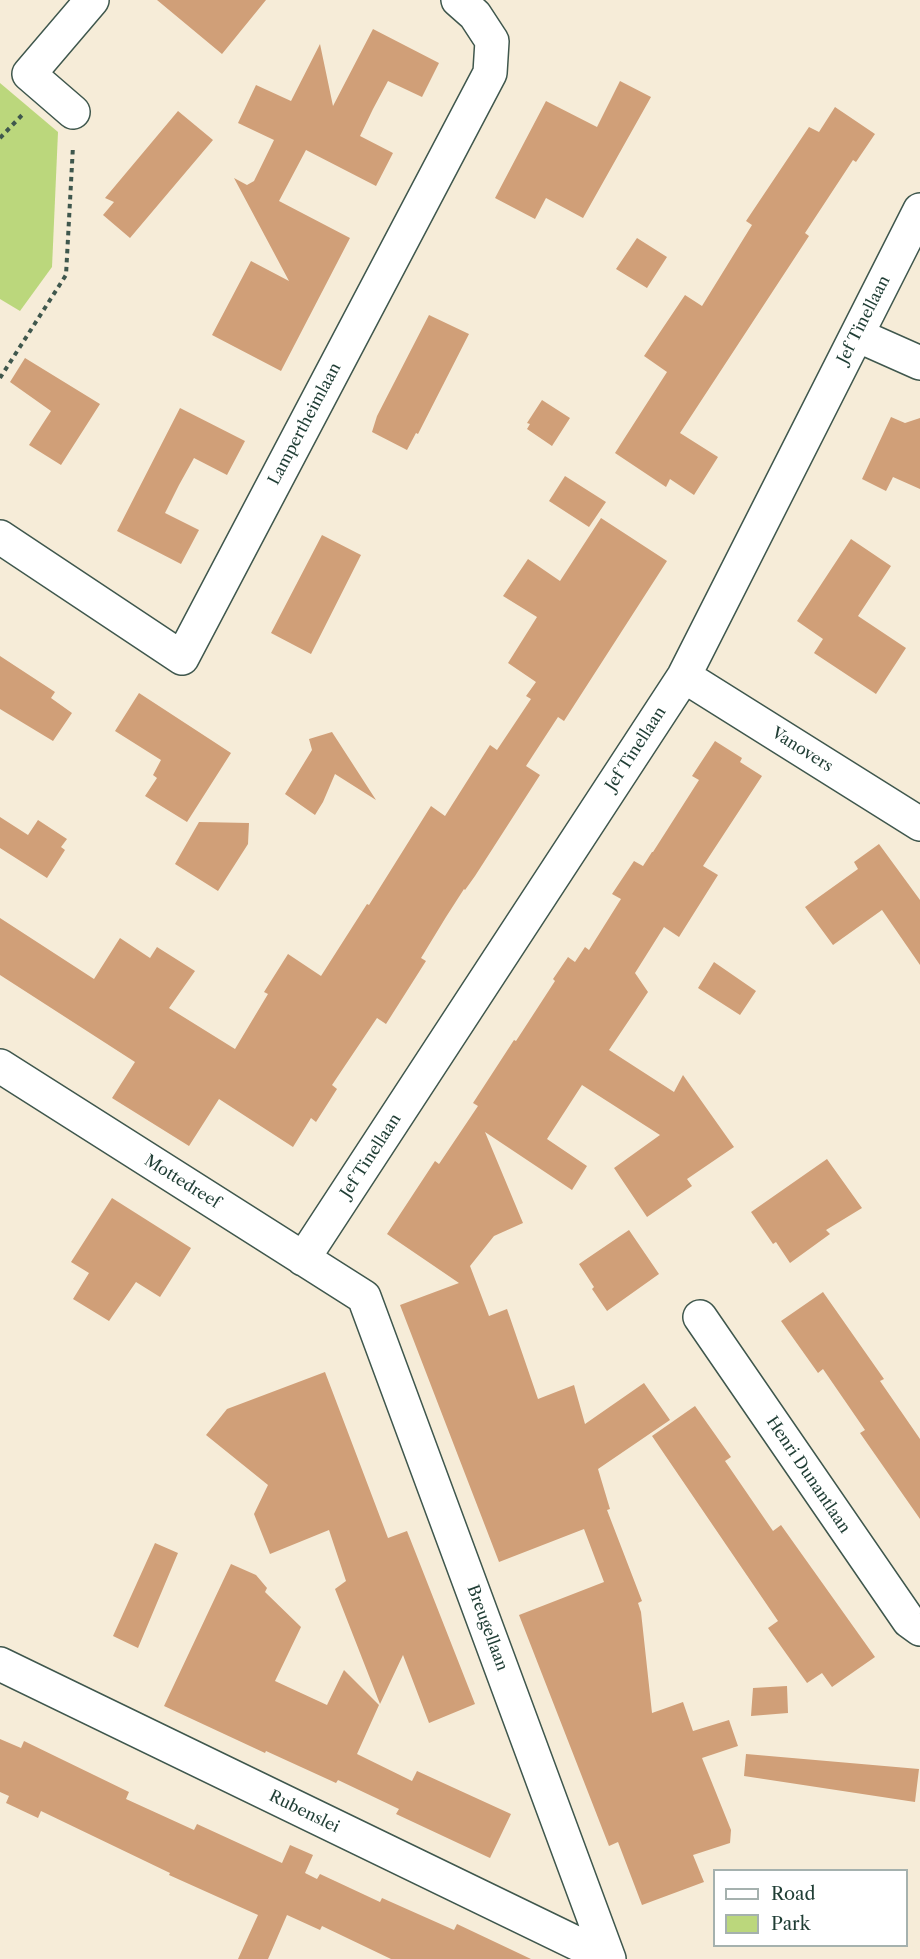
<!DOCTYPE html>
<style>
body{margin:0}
#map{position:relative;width:920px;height:1959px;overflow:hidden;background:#f6ecd8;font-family:"Libre Caslon Text",serif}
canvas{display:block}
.legend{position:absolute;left:713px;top:1869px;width:195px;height:78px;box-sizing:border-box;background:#fff;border:2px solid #a5b1ae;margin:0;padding:8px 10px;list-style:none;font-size:18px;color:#1f3d34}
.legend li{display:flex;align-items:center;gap:12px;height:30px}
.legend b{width:30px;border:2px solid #a5b1ae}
</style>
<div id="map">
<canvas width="920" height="1959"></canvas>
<ul class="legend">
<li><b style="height:8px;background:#fff"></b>Road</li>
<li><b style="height:16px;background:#bbd77c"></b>Park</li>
</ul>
</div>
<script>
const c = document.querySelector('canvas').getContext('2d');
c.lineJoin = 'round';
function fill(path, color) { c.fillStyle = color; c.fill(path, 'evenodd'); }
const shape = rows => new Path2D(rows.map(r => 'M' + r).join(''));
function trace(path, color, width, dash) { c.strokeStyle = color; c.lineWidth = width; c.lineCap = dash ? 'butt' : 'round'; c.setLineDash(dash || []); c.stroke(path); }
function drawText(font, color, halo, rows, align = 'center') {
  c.font = font + ' "Libre Caslon Text",serif'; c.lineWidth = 4.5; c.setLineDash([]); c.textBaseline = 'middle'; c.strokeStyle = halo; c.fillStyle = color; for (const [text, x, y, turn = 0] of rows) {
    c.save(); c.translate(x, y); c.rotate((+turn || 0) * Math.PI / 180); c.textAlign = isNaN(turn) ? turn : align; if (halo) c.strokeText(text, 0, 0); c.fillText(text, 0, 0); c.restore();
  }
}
fill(shape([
 [0,83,58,132,52,267,20,311,0,299]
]), '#bbd77c');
fill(shape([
 [157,0,266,0,222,54],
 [373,29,439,63,422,97,388,81,373,109,360,136,393,153,376,186,306,150,279,201,350,238,281,371,212,335,251,261,289,281,234,178,247,185,254,181,274,140,238,123,256,85,291,101,320,44,333,106],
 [620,81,651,97,583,218,546,198,535,219,495,198,546,101,597,127],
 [835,107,875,134,856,162,853,160,805,233,809,236,680,433,718,457,694,495,670,479,666,487,615,453,667,372,644,356,685,295,702,306,752,225,746,221,809,127,819,132],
 [178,111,213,140,130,238,103,215,114,202,105,198],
 [637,238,667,257,647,288,616,269],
 [429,315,469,334,418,434,416,433,407,450,372,432,377,416],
 [25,358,100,404,61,465,29,445,51,411,10,382],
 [542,400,570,418,552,446,527,429,530,424,527,423],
 [180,408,245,441,227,475,194,458,179,485,165,513,199,530,181,564,117,531],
 [891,417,905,423,920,418,920,489,893,477,886,491,862,479],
 [565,476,606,502,589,527,549,501],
 [601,518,667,561,564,721,558,717,526,766,540,775,475,876,465,890,464,889,446,917,421,958,426,961,386,1024,377,1018,332,1085,337,1089,316,1122,311,1118,293,1147,219,1099,189,1146,112,1098,135,1062,0,975,0,918,94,979,120,938,150,958,157,947,195,971,169,1008,235,1049,268,994,264,992,288,954,321,976,367,904,369,905,431,806,445,816,490,745,497,750,531,699,526,696,536,682,508,663,537,617,503,596,528,559,560,581],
 [322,535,361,555,311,654,271,633],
 [851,539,891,566,858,616,906,648,876,694,814,653,823,639,797,621],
 [0,656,55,692,51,698,72,713,53,741,0,709],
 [139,693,231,753,187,822,145,796,157,778,153,775,161,760,115,731],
 [332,732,376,800,335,774,323,802,315,815,285,794,312,750,309,739],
 [715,741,742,758,740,762,762,776,703,866,718,875,679,937,664,927,635,973,648,992,609,1050,674,1092,683,1075,734,1147,687,1179,692,1186,647,1217,614,1168,660,1135,582,1085,547,1139,587,1166,572,1190,485,1132,523,1223,494,1236,470,1266,489,1316,507,1309,538,1399,574,1385,585,1424,644,1383,670,1420,598,1469,610,1509,607,1510,642,1601,638,1603,641,1612,652,1713,683,1702,693,1731,729,1720,738,1746,702,1758,731,1830,730,1843,693,1855,704,1882,642,1905,618,1842,609,1846,519,1615,604,1582,584,1529,499,1562,400,1305,459,1283,387,1234,435,1161,439,1164,478,1106,473,1103,514,1040,516,1041,555,981,553,979,568,957,575,962,585,947,589,950,621,899,612,894,634,861,643,866,652,852,653,852,699,780,692,776],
 [0,817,28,835,38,820,67,839,61,847,65,850,47,878,0,848],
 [199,822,249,823,248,844,218,891,175,864],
 [879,844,920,900,920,965,882,910,833,945,805,907,858,869,854,862],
 [714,962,756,991,740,1015,698,988],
 [827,1159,862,1208,826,1230,830,1234,790,1263,776,1242,773,1244,751,1212],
 [112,1198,191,1248,160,1297,136,1282,109,1321,73,1299,89,1273,71,1262],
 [629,1230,659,1274,607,1311,592,1289,594,1287,579,1264],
 [823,1292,884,1379,880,1381,920,1439,920,1519,860,1433,865,1430,823,1369,818,1373,781,1321],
 [325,1372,388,1538,407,1531,475,1704,429,1723,403,1655,380,1704,335,1589,346,1581,329,1530,270,1554,254,1514,268,1485,206,1435,227,1409],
 [695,1406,731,1457,725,1461,773,1531,781,1525,875,1657,832,1687,822,1673,807,1683,768,1628,778,1621,652,1436],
 [155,1543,178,1553,138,1648,113,1636],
 [231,1564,256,1575,267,1588,265,1592,301,1627,275,1681,327,1705,344,1670,379,1705,357,1754,412,1781,417,1771,511,1814,490,1858,396,1814,399,1809,338,1780,336,1783,266,1751,265,1753,164,1706],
 [787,1686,788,1713,751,1716,753,1688],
 [0,1739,21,1748,24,1741,129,1792,126,1799,194,1830,197,1824,282,1863,290,1845,313,1855,305,1873,317,1879,320,1874,380,1902,382,1898,454,1930,457,1924,531,1959,391,1959,322,1926,320,1930,287,1915,268,1959,238,1959,258,1915,169,1875,170,1873,41,1811,38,1818,6,1803,9,1796,0,1792],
 [746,1754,919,1769,915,1802,744,1776]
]), '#d09f78');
const minor = shape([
 [73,112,29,74,92,0],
 [857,335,920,363],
 [0,537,182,658,490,73,492,41,475,15,458,0],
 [684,676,920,824],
 [0,1066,364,1297,609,1959],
 [303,1259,684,676,920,210],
 [700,1317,909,1621,920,1629],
 [0,1664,609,1959]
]);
trace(minor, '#3f574d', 36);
trace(shape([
 [0,138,23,114],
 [0,378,66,275,73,146]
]), '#3f574d', 4, [4.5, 4.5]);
trace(minor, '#fff', 33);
drawText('16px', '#1f3d34', '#fff', [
 ["Jef Tinellaan",864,320,-63],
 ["Lampertheimlaan",305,424,-62],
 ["Jef Tinellaan",636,749,-57],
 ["Vanovers",802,750,32],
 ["Jef Tinellaan",371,1156,-57],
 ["Mottedreef",182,1182,32],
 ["Henri Dunantlaan",808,1475,56],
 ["Breugellaan",487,1628,70],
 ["Rubenslei",304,1812,26]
]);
</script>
